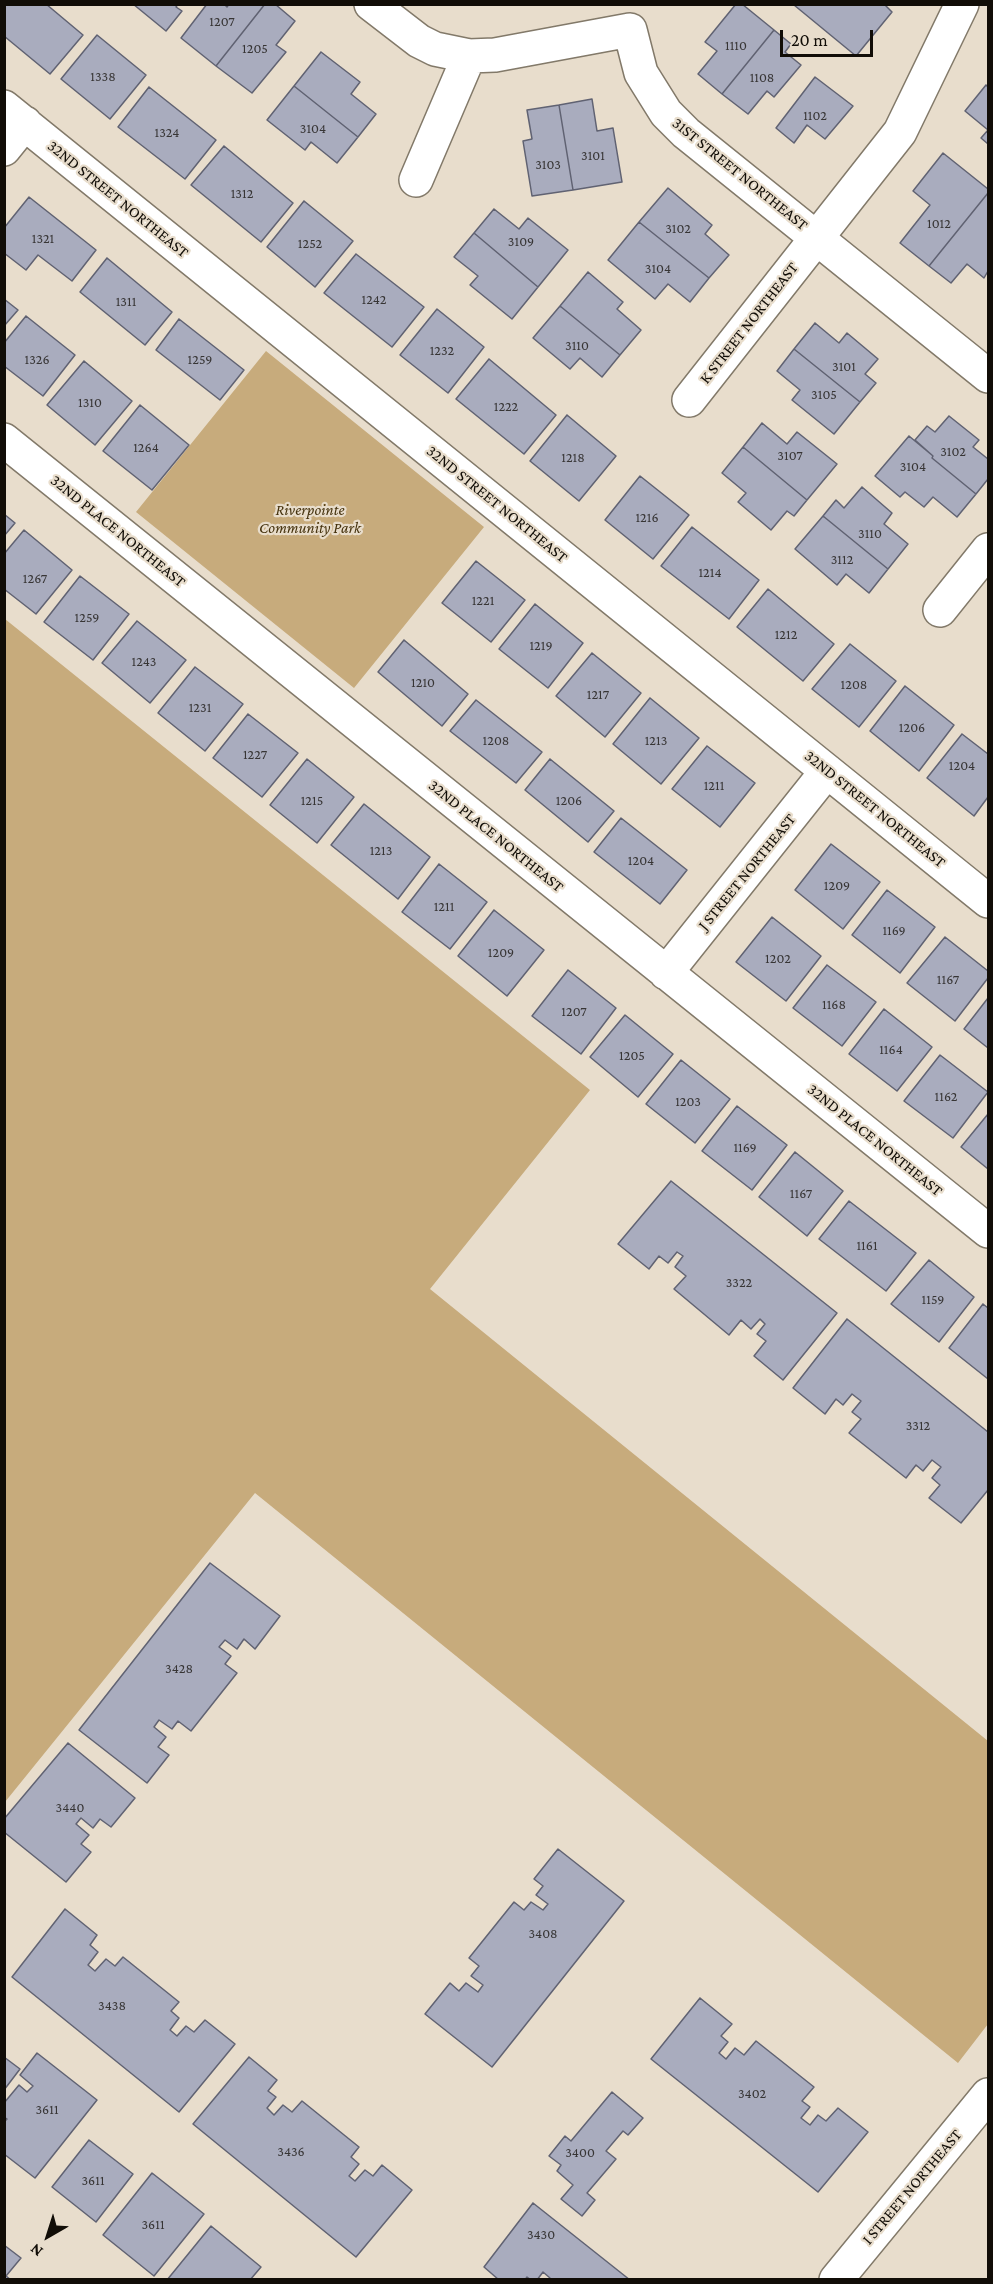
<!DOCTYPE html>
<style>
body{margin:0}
#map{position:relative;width:993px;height:2284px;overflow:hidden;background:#e8ddcc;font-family:"Crimson Pro",serif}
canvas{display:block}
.frame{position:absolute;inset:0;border:6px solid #110d07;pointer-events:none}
.north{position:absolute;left:18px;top:2206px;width:60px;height:60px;-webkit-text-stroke:4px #e8ddcc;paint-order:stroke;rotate:219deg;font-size:16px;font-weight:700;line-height:24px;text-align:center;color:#110d07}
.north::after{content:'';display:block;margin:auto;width:21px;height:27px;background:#110d07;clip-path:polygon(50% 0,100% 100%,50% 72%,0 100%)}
.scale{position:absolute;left:780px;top:30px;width:93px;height:27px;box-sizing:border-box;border:3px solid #110d07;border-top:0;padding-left:8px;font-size:18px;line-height:21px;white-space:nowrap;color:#110d07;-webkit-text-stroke:4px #e8ddcc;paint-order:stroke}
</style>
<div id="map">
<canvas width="993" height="2284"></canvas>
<div class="frame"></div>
<div class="north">N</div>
<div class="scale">20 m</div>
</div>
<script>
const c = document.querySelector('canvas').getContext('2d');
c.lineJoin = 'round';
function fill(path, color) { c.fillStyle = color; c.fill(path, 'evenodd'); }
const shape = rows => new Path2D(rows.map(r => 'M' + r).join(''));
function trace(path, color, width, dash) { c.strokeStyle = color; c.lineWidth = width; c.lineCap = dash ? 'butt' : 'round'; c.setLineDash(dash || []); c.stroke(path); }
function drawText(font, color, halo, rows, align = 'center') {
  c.font = font + ' "Crimson Pro",serif'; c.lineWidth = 4.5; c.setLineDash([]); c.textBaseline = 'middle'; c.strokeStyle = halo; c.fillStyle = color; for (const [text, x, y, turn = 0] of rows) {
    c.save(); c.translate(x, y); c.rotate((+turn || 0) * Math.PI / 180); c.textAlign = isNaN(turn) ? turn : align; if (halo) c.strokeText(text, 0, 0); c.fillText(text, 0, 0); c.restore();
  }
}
fill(shape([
 [266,351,484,527,354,688,136,512],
 [5,619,590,1090,430,1289,988,1741,988,2024,958,2063,255,1493,5,1802]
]), '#c7ab7c');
const building = shape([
 [4,4,46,4,83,35,50,74,4,36,4,4],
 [133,4,178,4,176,7,182,11,166,31,133,4],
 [207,4,224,4,227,7,229,4,265,4,216,66,181,38,207,4],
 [265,4,275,4,295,21,276,45,286,52,252,93,216,66,265,4],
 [736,4,742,4,774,30,722,94,698,74,717,51,705,42,736,4],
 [884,4,892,12,856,56,794,5,884,4],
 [774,30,791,44,785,52,801,65,774,97,767,91,748,114,722,94,774,30],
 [97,35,146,75,110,119,61,79,97,35],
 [321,52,360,82,351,94,376,114,358,137,294,86,321,52],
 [815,77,853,106,825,139,807,125,794,143,776,128,815,77],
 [986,85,988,87,988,144,981,138,988,130,965,111,986,85],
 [294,86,358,137,337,163,311,142,305,150,267,120,294,86],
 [149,87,216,140,185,179,118,127,149,87],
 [592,99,597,131,613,128,622,182,573,190,559,105,592,99],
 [559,105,573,190,532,196,523,141,532,139,527,110,559,105],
 [224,146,293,203,261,242,191,185,224,146],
 [943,153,988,189,988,193,929,266,900,243,930,205,913,191,943,153],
 [668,188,712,225,705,234,729,255,709,278,639,222,668,188],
 [988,193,988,271,984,278,967,264,951,283,929,266,988,193],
 [29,197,96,250,72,281,38,255,26,270,4,253,4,228,29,197],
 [304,201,353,241,315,287,267,247,304,201],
 [494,209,519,229,528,218,568,250,538,287,474,233,494,209],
 [639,222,709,278,690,302,668,284,655,299,608,260,639,222],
 [474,233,538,287,512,319,470,285,478,276,454,257,474,233],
 [356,254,424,307,392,347,324,293,356,254],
 [107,258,172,312,145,345,80,292,107,258],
 [588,272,623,302,617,309,641,330,620,355,560,306,588,272],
 [4,299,18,310,4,326,4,299],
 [560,306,620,355,602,377,580,358,570,369,533,338,560,306],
 [437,309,484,347,448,393,400,355,437,309],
 [26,316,75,355,43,396,4,366,4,343,26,316],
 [179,319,244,370,220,400,156,350,179,319],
 [815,323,839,343,847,333,878,359,865,374,876,383,860,402,794,349,815,323],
 [794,349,860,402,834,434,792,400,800,390,777,371,794,349],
 [489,359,556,415,524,454,456,399,489,359],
 [84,361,132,401,95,445,47,405,84,361],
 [140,405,189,445,152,490,103,451,140,405],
 [567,415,616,456,579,501,530,461,567,415],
 [949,416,979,440,973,447,988,459,988,479,976,494,932,458,933,456,915,440,927,426,935,432,949,416],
 [762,423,787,444,797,432,837,464,807,500,743,447,762,423],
 [909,436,933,456,932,458,976,494,957,517,933,497,924,507,905,492,900,497,875,476,909,436],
 [743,447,807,500,794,516,787,511,771,530,738,502,746,493,722,473,743,447],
 [640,476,689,515,653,559,605,520,640,476],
 [862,487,892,513,884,524,908,544,888,569,823,516,836,500,844,508,862,487],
 [4,514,15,523,4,536,4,514],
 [823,516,888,569,869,593,846,574,837,585,795,549,823,516],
 [692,527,759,580,729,619,661,566,692,527],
 [24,530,72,570,36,614,4,589,4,554,24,530],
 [476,561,525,600,491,642,442,603,476,561],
 [80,576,129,614,93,660,44,622,80,576],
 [768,589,834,644,803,681,737,627,768,589],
 [535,604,583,643,548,688,499,649,535,604],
 [137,621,186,660,150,703,102,663,137,621],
 [404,640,468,694,442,726,378,672,404,640],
 [850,644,896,681,859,727,812,689,850,644],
 [592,653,641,693,605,737,556,696,592,653],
 [195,667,243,704,205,751,158,713,195,667],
 [905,686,954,725,919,771,870,731,905,686],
 [650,698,699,738,661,784,613,744,650,698],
 [476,700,542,752,516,783,450,731,476,700],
 [248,714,298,753,262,797,213,758,248,714],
 [962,734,988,754,988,797,974,816,927,778,962,734],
 [707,746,755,783,720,827,672,789,707,746],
 [307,759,354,797,317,843,270,805,307,759],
 [550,759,614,811,588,842,525,790,550,759],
 [364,804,430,857,398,899,331,845,364,804],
 [621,818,687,870,660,904,594,852,621,818],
 [831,844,880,882,843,929,795,890,831,844],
 [439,864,487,902,450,949,402,912,439,864],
 [887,890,935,927,900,973,852,935,887,890],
 [494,910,544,950,507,996,458,956,494,910],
 [772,917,821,956,786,1001,736,962,772,917],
 [945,937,988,971,988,978,955,1021,907,983,945,937],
 [827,965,876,1002,842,1046,793,1008,827,965],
 [568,970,616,1008,581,1054,532,1016,568,970],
 [988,998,988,1048,964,1029,988,998],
 [884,1009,932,1047,897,1091,849,1054,884,1009],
 [625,1015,673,1054,638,1097,590,1057,625,1015],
 [940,1055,988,1092,953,1138,904,1101,940,1055],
 [681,1060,730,1099,695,1143,646,1104,681,1060],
 [737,1106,787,1145,752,1190,702,1151,737,1106],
 [988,1114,988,1169,961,1147,988,1114],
 [795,1152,843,1191,807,1236,759,1197,795,1152],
 [671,1181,837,1313,783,1380,754,1356,766,1341,757,1334,765,1324,760,1319,751,1329,741,1320,729,1335,674,1289,686,1276,675,1267,683,1256,677,1252,668,1263,659,1256,649,1269,618,1244,671,1181],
 [849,1201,916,1253,886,1291,819,1239,849,1201],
 [929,1260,974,1297,939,1342,891,1304,929,1260],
 [983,1304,988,1308,988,1379,949,1348,983,1304],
 [847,1319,988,1432,988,1490,961,1523,929,1498,940,1485,932,1478,941,1467,932,1460,923,1471,916,1465,906,1478,849,1433,861,1419,852,1412,861,1401,852,1394,843,1405,836,1399,825,1414,793,1388,847,1319],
 [210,1563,280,1616,255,1649,244,1639,237,1649,225,1640,219,1647,231,1656,225,1664,237,1673,191,1731,178,1721,172,1729,159,1720,154,1727,166,1737,158,1747,169,1755,147,1783,79,1730,210,1563],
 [68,1743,135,1798,111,1827,100,1819,93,1828,81,1818,76,1824,89,1835,81,1844,91,1852,66,1882,4,1832,4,1819,68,1743],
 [558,1849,624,1901,492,2067,425,2014,450,1983,459,1991,466,1983,478,1992,483,1985,471,1976,479,1966,469,1958,514,1902,524,1910,531,1902,543,1910,548,1904,536,1895,543,1886,534,1879,558,1849],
 [65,1909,97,1935,90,1945,98,1952,88,1965,95,1971,106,1959,115,1966,123,1957,179,2002,171,2011,179,2018,170,2030,177,2036,186,2026,194,2032,205,2020,235,2044,179,2112,12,1977,65,1909],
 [700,1998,732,2024,721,2036,728,2042,719,2053,726,2059,735,2048,744,2055,756,2041,814,2087,802,2101,810,2107,801,2118,810,2125,818,2115,826,2121,838,2108,868,2132,818,2192,651,2059,700,1998],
 [37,2053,97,2100,35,2178,4,2154,4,2122,7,2119,4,2117,4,2103,19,2085,27,2092,33,2086,20,2075,37,2053],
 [4,2057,20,2069,4,2090,4,2057],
 [249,2057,277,2080,268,2091,276,2097,267,2108,274,2115,283,2105,292,2112,302,2101,359,2147,351,2157,359,2164,349,2176,355,2181,365,2170,373,2176,382,2165,412,2190,356,2257,193,2124,249,2057],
 [612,2092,643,2118,628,2135,623,2131,606,2151,616,2159,587,2193,595,2200,582,2216,561,2199,573,2185,557,2171,561,2165,549,2156,565,2136,571,2141,612,2092],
 [89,2140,133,2174,96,2222,52,2187,89,2140],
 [152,2173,204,2214,154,2276,103,2235,152,2173],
 [533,2203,630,2280,549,2280,550,2278,543,2272,537,2280,531,2280,527,2277,525,2280,499,2280,484,2267,533,2203],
 [211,2226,261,2267,250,2280,167,2280,211,2226],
 [4,2245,21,2258,6,2276,11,2280,4,2280,4,2245]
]);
fill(building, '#a9acbe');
trace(building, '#606272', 1.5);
const minor = shape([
 [371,4,419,41,435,49,469,56,495,55,630,30,641,73,666,113,686,133,988,376],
 [4,107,988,901],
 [4,149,25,123],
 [416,180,469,56],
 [689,400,900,132,962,4],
 [4,440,988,1231],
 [940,610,988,550],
 [666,973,827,771],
 [836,2280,988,2095]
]);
trace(minor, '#827969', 36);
trace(minor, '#fff', 33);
drawText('14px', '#373535', null, [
 ["1207",222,22],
 ["1110",736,46],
 ["1205",255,49],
 ["1338",103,77],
 ["1108",762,78],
 ["1102",815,116],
 ["3104",313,129],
 ["1324",167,133],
 ["3101",593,156],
 ["3103",548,165],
 ["1312",242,194],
 ["1012",939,224],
 ["3102",678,229],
 ["1321",43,239],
 ["3109",521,242],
 ["1252",310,244],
 ["3104",658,269],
 ["1242",374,300],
 ["1311",126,302],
 ["3110",577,346],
 ["1232",442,351],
 ["1326",37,360],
 ["1259",200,360],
 ["3101",844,367],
 ["3105",824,395],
 ["1310",90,403],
 ["1222",506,407],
 ["1264",146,448],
 ["3102",953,452],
 ["3107",790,456],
 ["1218",573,458],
 ["3104",913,467],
 ["1216",647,518],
 ["3110",870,534],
 ["3112",842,560],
 ["1214",710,573],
 ["1267",35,579],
 ["1221",483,601],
 ["1259",87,618],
 ["1212",786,635],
 ["1219",541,646],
 ["1243",144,662],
 ["1210",423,683],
 ["1208",854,685],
 ["1217",598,695],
 ["1231",200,708],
 ["1206",912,728],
 ["1208",496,741],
 ["1213",656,741],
 ["1227",255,755],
 ["1204",962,766],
 ["1211",714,786],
 ["1215",312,801],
 ["1206",569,801],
 ["1213",381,851],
 ["1204",641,861],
 ["1209",837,886],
 ["1211",444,907],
 ["1169",894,931],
 ["1209",501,953],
 ["1202",778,959],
 ["1167",948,980],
 ["1168",834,1005],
 ["1207",574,1012],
 ["1164",891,1050],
 ["1205",632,1056],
 ["1162",946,1097],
 ["1203",688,1102],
 ["1169",745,1148],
 ["1167",801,1194],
 ["1161",867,1246],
 ["3322",739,1283],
 ["1159",933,1300],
 ["3312",918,1426],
 ["3428",179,1669],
 ["3440",70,1808],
 ["3408",543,1934],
 ["3438",112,2006],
 ["3402",752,2094],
 ["3611",47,2110],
 ["3436",291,2152],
 ["3400",580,2153],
 ["3611",93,2181],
 ["3611",153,2225],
 ["3430",541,2235]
]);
drawText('16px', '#110d07', '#e8ddcc', [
 ["31ST STREET NORTHEAST",740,174,39],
 ["32ND STREET NORTHEAST",118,199,39],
 ["K STREET NORTHEAST",749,323,-52],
 ["32ND STREET NORTHEAST",497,504,39],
 ["32ND PLACE NORTHEAST",118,531,39],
 ["32ND STREET NORTHEAST",875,809,39],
 ["32ND PLACE NORTHEAST",496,836,39],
 ["J STREET NORTHEAST",747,872,-51],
 ["32ND PLACE NORTHEAST",875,1140,39],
 ["I STREET NORTHEAST",912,2187,-50]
]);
drawText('italic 16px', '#45320d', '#e8ddcc', [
 ["Riverpointe",310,510],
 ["Community Park",310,528]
]);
</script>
